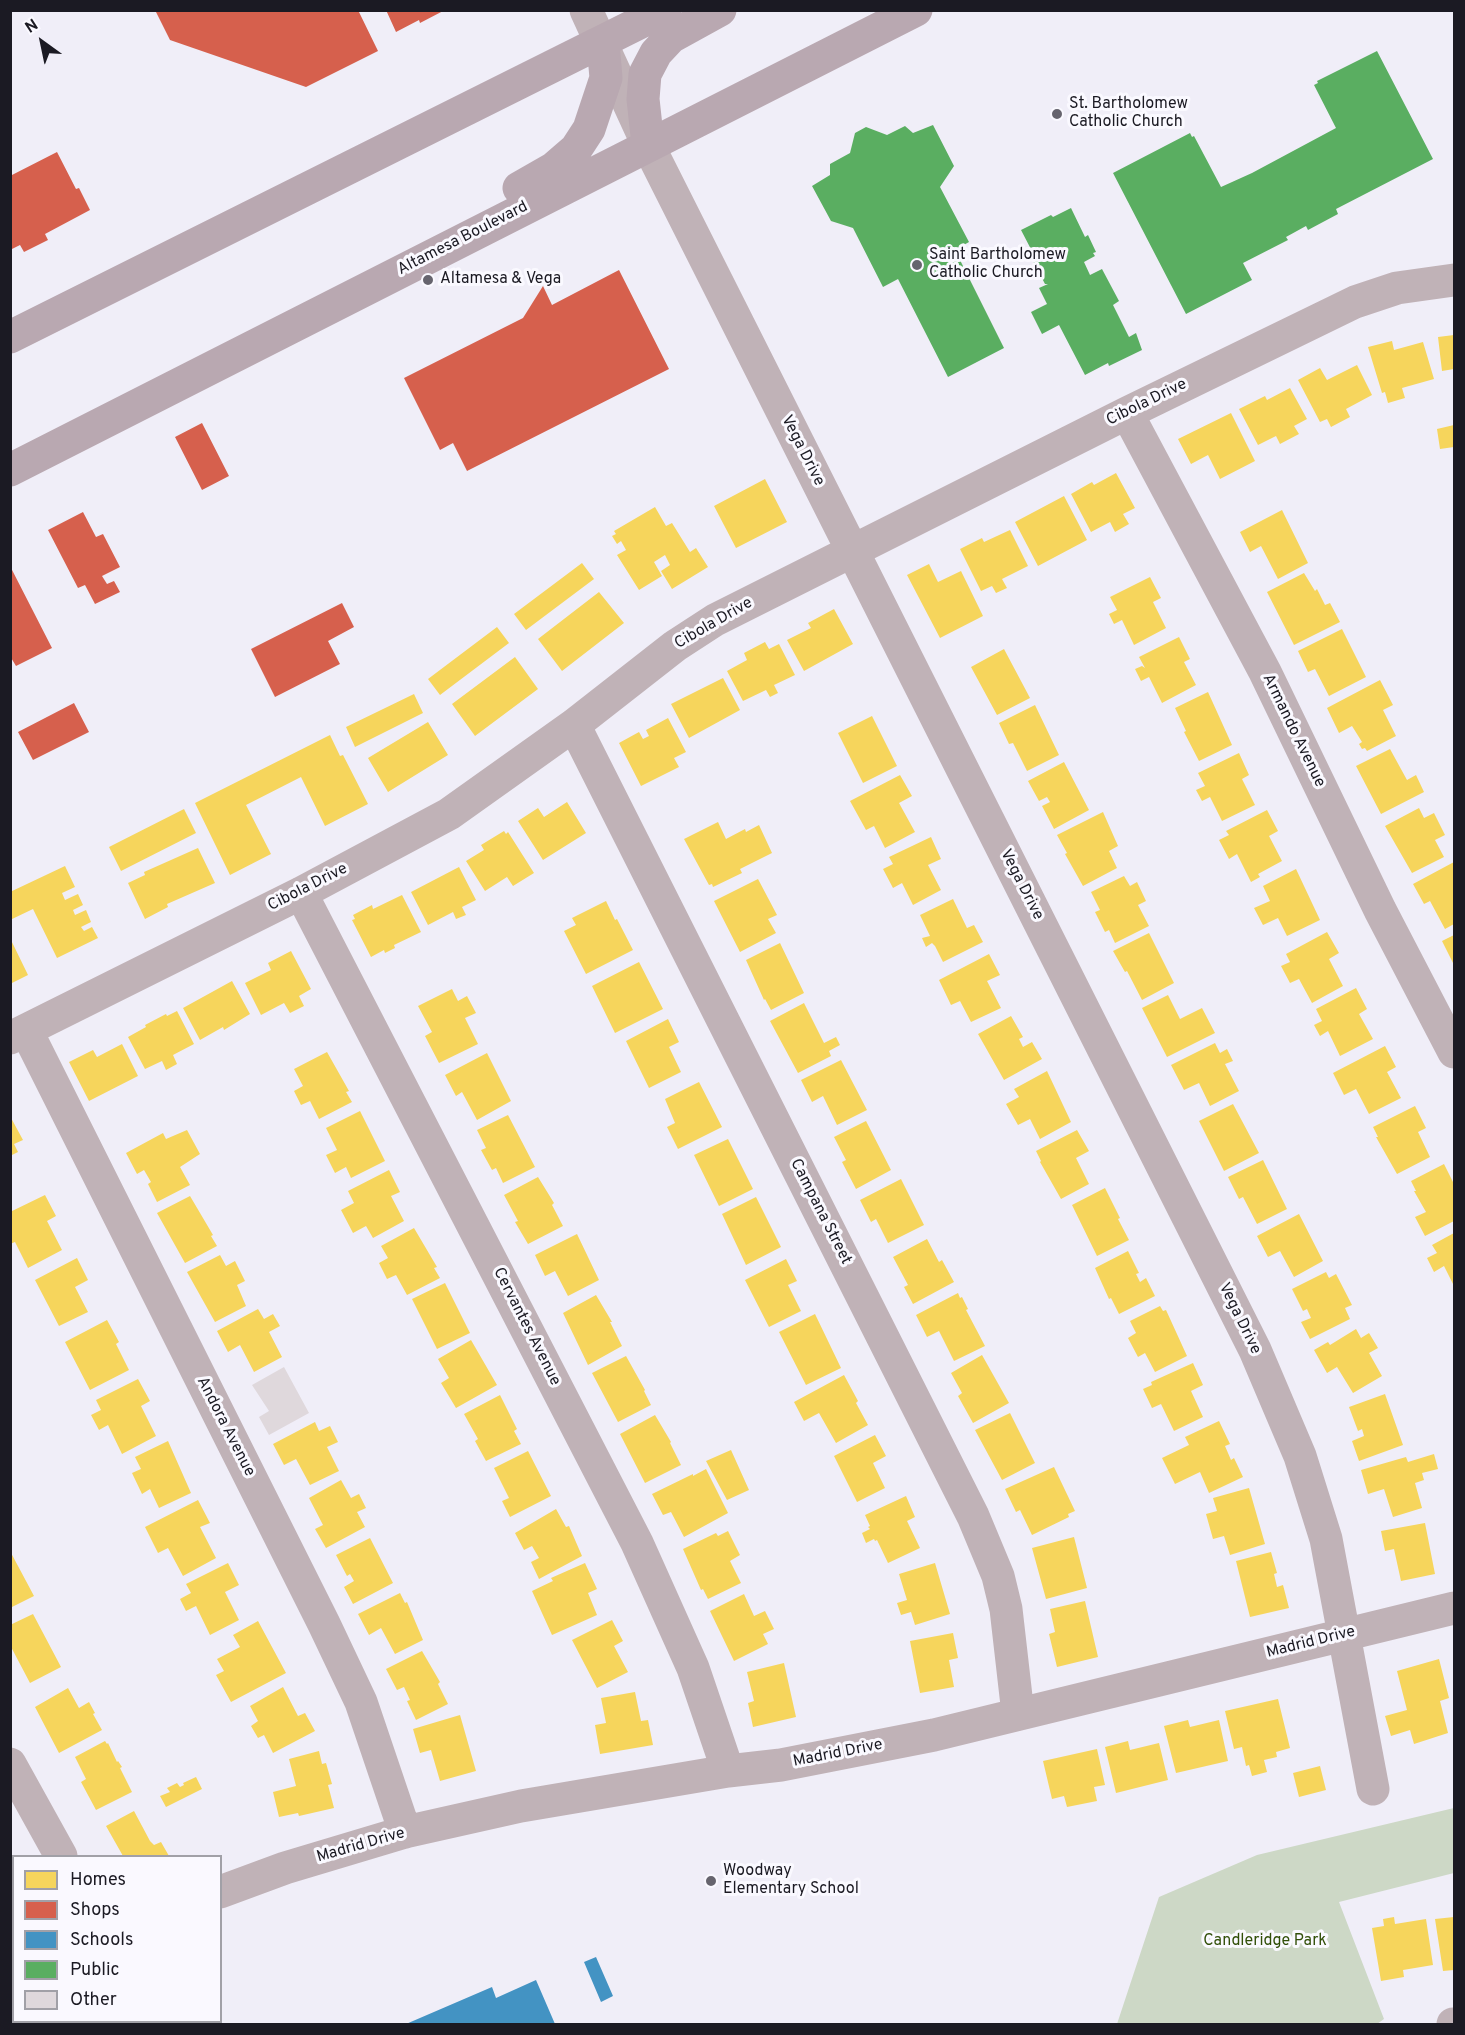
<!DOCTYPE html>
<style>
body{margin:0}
#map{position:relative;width:1465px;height:2035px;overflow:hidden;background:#f0eef8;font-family:Overpass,sans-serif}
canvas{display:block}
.frame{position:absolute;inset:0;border:12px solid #1b1a23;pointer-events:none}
.legend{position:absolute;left:12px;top:1855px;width:210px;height:168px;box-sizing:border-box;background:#faf9ff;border:2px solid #a1a0a7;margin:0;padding:8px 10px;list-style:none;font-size:18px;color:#1b1a23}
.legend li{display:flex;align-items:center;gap:12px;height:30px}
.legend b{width:30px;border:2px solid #a1a0a7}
.north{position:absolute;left:12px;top:12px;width:60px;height:60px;-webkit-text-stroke:4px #faf9ff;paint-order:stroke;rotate:327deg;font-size:16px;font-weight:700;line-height:24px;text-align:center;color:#1b1a23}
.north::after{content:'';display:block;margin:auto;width:21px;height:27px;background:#1b1a23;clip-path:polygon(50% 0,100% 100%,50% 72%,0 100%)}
</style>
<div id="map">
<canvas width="1465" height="2035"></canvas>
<div class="frame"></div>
<ul class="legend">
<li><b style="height:16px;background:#f6d55c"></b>Homes</li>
<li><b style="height:16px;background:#d6604d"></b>Shops</li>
<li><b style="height:16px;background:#4393c3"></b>Schools</li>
<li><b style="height:16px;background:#5aae61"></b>Public</li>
<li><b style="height:16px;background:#dfd8dc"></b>Other</li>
</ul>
<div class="north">N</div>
</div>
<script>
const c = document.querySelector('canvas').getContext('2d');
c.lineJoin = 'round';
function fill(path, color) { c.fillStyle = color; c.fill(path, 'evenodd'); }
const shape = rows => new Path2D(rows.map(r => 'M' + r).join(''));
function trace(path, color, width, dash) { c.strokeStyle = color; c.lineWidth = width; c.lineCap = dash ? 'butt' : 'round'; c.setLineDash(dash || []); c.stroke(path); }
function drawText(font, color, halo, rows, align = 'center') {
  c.font = font + ' Overpass,sans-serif'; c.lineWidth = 6; c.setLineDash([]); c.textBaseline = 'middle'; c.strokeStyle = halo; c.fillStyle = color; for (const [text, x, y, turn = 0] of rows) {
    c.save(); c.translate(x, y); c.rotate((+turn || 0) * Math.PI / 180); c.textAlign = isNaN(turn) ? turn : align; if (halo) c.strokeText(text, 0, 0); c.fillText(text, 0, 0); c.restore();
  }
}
fill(shape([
 [1454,1808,1454,1873,1339,1902,1384,2019,1377,2024,1117,2024,1159,1897,1257,1855]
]), '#cdd8c6');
fill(shape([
 [1454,335,1454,369,1442,371,1438,337],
 [1392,341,1394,350,1423,342,1434,379,1402,388,1405,398,1388,403,1385,392,1382,393,1368,347],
 [1357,365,1372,395,1346,409,1350,417,1331,427,1327,419,1320,422,1298,380,1320,368,1327,380],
 [1290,388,1307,419,1294,426,1299,434,1280,444,1276,436,1258,445,1239,409,1265,396,1267,400],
 [1231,413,1255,461,1220,479,1208,455,1191,464,1178,439],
 [1454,425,1454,447,1440,449,1437,429],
 [1116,473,1135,508,1123,514,1129,524,1115,532,1110,522,1091,532,1071,494,1092,482,1094,485],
 [765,479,787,522,736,548,714,506],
 [1064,496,1087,540,1038,566,1015,522],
 [655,507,666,526,672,523,690,552,696,548,708,567,672,589,661,571,670,565,665,555,654,562,662,576,639,590,617,555,626,550,621,541,617,544,612,536,616,534,614,531],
 [1282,510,1308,563,1278,579,1261,546,1250,552,1240,532],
 [1010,530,1028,566,1002,579,1007,588,996,593,992,586,981,591,960,549,982,538,984,542],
 [582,563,594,579,526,630,514,614],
 [929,564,938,582,961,571,983,616,940,638,907,575],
 [1304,573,1315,591,1317,589,1325,605,1330,603,1340,622,1294,645,1267,592],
 [1150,577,1161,598,1153,602,1166,628,1134,645,1122,620,1114,624,1109,614,1117,610,1110,597],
 [599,592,624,623,562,671,538,639],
 [834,609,853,644,804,671,787,640,811,628,808,623],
 [497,627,509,643,440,695,428,679],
 [1342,629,1366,677,1329,696,1315,669,1308,672,1298,651],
 [1179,637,1190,659,1184,662,1196,685,1162,703,1149,677,1141,681,1135,669,1142,666,1145,668,1139,657],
 [765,642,769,649,779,644,795,675,774,685,778,693,770,697,766,690,743,701,727,671,747,660,744,653],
 [1004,649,1030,698,997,715,971,667],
 [515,657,538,689,475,736,452,704],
 [723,678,740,710,689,738,671,704],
 [1380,680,1393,705,1383,710,1396,736,1367,751,1365,748,1362,749,1359,744,1362,742,1352,726,1339,733,1327,708],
 [1208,692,1232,745,1199,761,1184,732,1186,731,1175,708],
 [414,694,423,713,355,747,346,727],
 [1035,705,1059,755,1027,771,1013,743,1009,744,999,723],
 [872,716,897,766,863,783,838,733],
 [668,718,686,752,674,758,679,767,641,786,619,743,639,732,643,739,649,736,646,730],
 [428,722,448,755,388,792,368,758],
 [330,735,340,756,343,755,368,804,325,826,301,777,246,805,271,854,230,875,195,803],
 [1390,749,1407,780,1416,775,1424,792,1381,814,1356,766],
 [1239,753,1249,775,1242,779,1255,805,1222,821,1210,797,1202,801,1196,790,1205,786,1198,773],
 [1064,762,1089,810,1054,829,1042,806,1050,802,1047,797,1039,801,1028,781],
 [900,775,912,796,899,803,915,832,885,848,874,826,866,830,850,801],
 [567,802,586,833,543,860,518,821,538,808,544,817],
 [1419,808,1424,818,1434,813,1445,835,1435,840,1444,857,1412,873,1385,826],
 [184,809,196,833,121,871,109,847],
 [1267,810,1278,831,1269,836,1282,861,1258,874,1260,877,1251,882,1237,854,1229,859,1219,840,1229,835,1226,831],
 [1103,812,1118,846,1109,851,1117,868,1083,886,1065,854,1067,853,1057,835],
 [718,822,726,839,745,829,746,832,759,825,772,853,740,869,742,873,713,887,712,884,709,885,684,839],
 [504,831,506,834,508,832,534,873,513,886,507,877,485,891,466,861,484,850,481,845],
 [931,837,941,859,928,865,941,890,913,905,902,883,893,888,883,869,893,864,889,857],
 [198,848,215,883,167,904,168,907,145,919,128,883,145,875,144,872],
 [1454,862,1454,924,1445,929,1430,901,1424,904,1413,884],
 [65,866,75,887,62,893,65,900,78,894,83,905,73,910,75,915,86,910,91,922,81,927,84,931,92,927,98,938,57,958,33,909,10,920,10,892],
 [459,867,476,900,462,907,466,915,456,919,453,912,428,925,411,892],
 [1296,869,1320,920,1287,936,1278,918,1263,925,1254,908,1270,901,1263,886],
 [1124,876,1130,886,1137,882,1146,901,1138,905,1149,926,1115,943,1109,930,1105,932,1095,912,1100,910,1091,892],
 [758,879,777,915,768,919,776,933,740,952,714,901],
 [402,895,421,932,394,945,395,948,385,953,384,950,371,957,352,920,355,919,353,915,372,905,373,909],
 [953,899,967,928,974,925,983,942,943,962,935,946,932,943,926,947,922,938,930,936,920,915],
 [606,901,615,920,617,919,633,950,586,974,564,931,576,925,572,918],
 [1327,932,1339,953,1329,959,1343,986,1312,1003,1299,979,1290,983,1281,966,1290,962,1286,954],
 [1149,933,1174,983,1142,1000,1127,971,1125,972,1113,951],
 [1454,935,1454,965,1442,941],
 [10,938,28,975,10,984],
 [780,943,804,993,771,1010,765,999,764,1000,746,960],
 [291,951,311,989,299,996,304,1006,290,1013,284,1003,261,1015,245,983,271,970,268,963],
 [989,954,1000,975,987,981,1001,1008,971,1022,960,1001,951,1005,939,980],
 [639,962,663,1009,615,1033,592,986],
 [232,981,250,1014,224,1030,223,1027,200,1040,183,1008],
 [1356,988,1367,1009,1359,1014,1373,1039,1340,1056,1328,1031,1320,1036,1314,1025,1322,1021,1316,1009],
 [452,989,458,1001,467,996,476,1013,465,1018,478,1044,439,1063,425,1036,432,1032,418,1006],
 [1168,995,1180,1019,1202,1008,1215,1033,1167,1057,1142,1008],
 [804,1003,824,1043,836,1037,840,1045,829,1051,831,1056,798,1073,770,1021],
 [177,1011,194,1044,173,1055,177,1064,166,1070,162,1061,145,1069,128,1037,146,1027,145,1025,166,1014,167,1016],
 [1011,1016,1023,1037,1019,1039,1023,1047,1032,1042,1042,1059,1004,1080,978,1034],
 [668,1019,679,1042,669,1047,681,1072,649,1088,626,1041],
 [1215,1043,1220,1053,1227,1049,1233,1061,1225,1064,1239,1091,1210,1106,1199,1083,1184,1090,1171,1065],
 [122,1044,138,1076,89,1101,69,1062,93,1050,97,1057],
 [1385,1046,1396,1067,1387,1072,1401,1098,1369,1114,1356,1089,1344,1095,1333,1073],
 [327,1052,349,1091,346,1092,352,1102,319,1119,310,1101,301,1105,294,1091,303,1086,294,1069],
 [487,1053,511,1101,477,1120,462,1092,456,1096,445,1075],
 [841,1060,867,1110,837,1125,823,1096,812,1102,801,1080],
 [1047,1071,1071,1122,1040,1139,1030,1119,1018,1125,1006,1104,1019,1097,1014,1089],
 [699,1082,722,1127,678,1149,667,1127,675,1123,665,1099],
 [1233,1104,1259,1153,1224,1171,1199,1121],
 [1415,1106,1426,1128,1418,1132,1430,1157,1397,1174,1376,1137,1378,1137,1373,1127],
 [360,1111,385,1161,351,1178,346,1167,335,1173,326,1155,337,1150,326,1128],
 [508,1115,535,1167,503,1183,496,1168,492,1170,481,1150,486,1148,477,1130],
 [10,1116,23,1140,14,1144,18,1152,10,1156],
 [866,1121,891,1170,856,1189,842,1162,846,1160,834,1137],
 [187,1130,200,1154,180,1167,190,1185,157,1202,148,1184,151,1182,144,1170,137,1174,126,1153,163,1133,166,1139],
 [1077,1130,1089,1151,1076,1158,1089,1184,1061,1199,1040,1162,1041,1161,1036,1151],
 [728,1139,753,1189,719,1206,694,1155],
 [1263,1160,1287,1209,1257,1224,1243,1197,1239,1199,1228,1177],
 [1444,1164,1454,1184,1454,1221,1425,1236,1415,1217,1426,1212,1414,1191,1416,1191,1411,1181],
 [389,1170,400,1192,391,1196,404,1221,373,1238,366,1226,353,1233,341,1210,354,1203,348,1191],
 [538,1177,554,1203,552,1205,563,1226,528,1244,515,1222,518,1221,504,1195],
 [901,1179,924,1225,888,1243,876,1219,871,1222,860,1200],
 [1105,1188,1120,1218,1118,1219,1129,1240,1097,1256,1072,1205],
 [45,1195,56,1216,47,1221,62,1250,28,1268,15,1242,10,1244,10,1212],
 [190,1196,213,1235,211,1236,217,1246,185,1263,157,1213],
 [756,1197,781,1247,746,1265,722,1214],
 [1299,1214,1323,1261,1294,1277,1280,1251,1268,1257,1257,1236],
 [414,1228,437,1267,434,1268,440,1278,407,1295,396,1275,387,1279,379,1263,388,1258,381,1246],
 [1454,1233,1454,1286,1444,1266,1434,1272,1427,1258,1437,1253,1432,1245],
 [577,1234,599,1280,568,1296,555,1271,545,1276,535,1255],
 [927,1239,939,1262,942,1260,954,1282,913,1304,904,1287,908,1285,893,1257],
 [1128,1251,1139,1273,1136,1274,1140,1282,1146,1278,1155,1296,1119,1314,1111,1298,1109,1299,1095,1268],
 [220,1255,226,1266,235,1261,245,1281,237,1285,246,1306,215,1322,187,1272],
 [77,1258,88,1280,75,1287,88,1312,59,1326,35,1280],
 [786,1259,797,1281,788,1285,801,1311,769,1327,745,1280],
 [1326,1272,1329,1278,1336,1274,1352,1305,1345,1308,1350,1319,1310,1339,1301,1322,1311,1318,1307,1309,1303,1311,1292,1289],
 [445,1283,470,1333,437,1349,412,1299],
 [958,1293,960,1298,962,1297,968,1309,966,1310,985,1346,954,1361,939,1331,927,1337,916,1315],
 [596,1295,612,1322,610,1322,622,1346,588,1365,563,1313],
 [1160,1306,1163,1311,1166,1310,1187,1356,1155,1372,1145,1353,1138,1357,1128,1338,1136,1333,1130,1321],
 [258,1309,264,1319,273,1314,280,1326,269,1332,282,1357,254,1372,240,1345,228,1352,217,1331],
 [815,1314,841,1368,806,1385,779,1332],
 [107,1320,119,1342,116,1344,129,1370,90,1390,65,1342],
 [1356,1329,1361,1338,1369,1333,1378,1348,1369,1353,1382,1376,1353,1393,1337,1367,1327,1373,1314,1350,1328,1342,1330,1345],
 [471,1340,497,1385,456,1408,441,1383,449,1378,438,1359],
 [982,1355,1009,1403,973,1423,958,1396,962,1393,951,1373],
 [626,1356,645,1390,644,1391,651,1405,618,1422,592,1373],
 [1193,1363,1203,1385,1191,1391,1203,1417,1174,1431,1161,1404,1152,1408,1143,1389,1152,1385,1151,1382],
 [844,1375,858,1401,856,1403,868,1425,836,1443,819,1413,804,1421,794,1402],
 [138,1379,150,1401,141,1406,156,1436,122,1454,108,1425,99,1430,91,1415,101,1410,96,1400],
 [1385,1394,1403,1445,1359,1461,1352,1441,1364,1436,1362,1429,1358,1431,1349,1407],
 [500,1395,517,1429,514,1431,521,1444,486,1461,475,1441,478,1439,464,1414],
 [1010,1413,1035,1463,1002,1480,975,1430],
 [655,1415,671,1442,670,1443,681,1465,645,1483,620,1434],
 [1219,1421,1230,1444,1225,1446,1231,1460,1234,1458,1243,1477,1209,1493,1200,1472,1175,1484,1162,1458,1189,1445,1185,1437],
 [315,1422,319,1431,330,1426,338,1442,327,1447,339,1471,310,1485,296,1459,284,1465,273,1444],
 [875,1435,886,1456,873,1463,885,1488,857,1502,834,1456],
 [168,1441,191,1493,159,1508,150,1489,142,1494,132,1473,141,1469,135,1457],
 [731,1450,749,1490,727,1500,706,1461],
 [528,1451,551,1496,510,1517,502,1501,509,1498,494,1468],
 [1434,1454,1438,1469,1422,1473,1424,1480,1415,1483,1422,1508,1393,1517,1384,1489,1368,1494,1361,1470,1406,1457,1408,1462],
 [1054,1467,1075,1511,1068,1514,1069,1517,1032,1535,1020,1510,1016,1512,1005,1489],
 [706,1469,728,1513,684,1537,671,1512,663,1515,652,1494,693,1474,693,1476],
 [341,1480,351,1498,359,1494,366,1508,357,1512,365,1527,326,1548,315,1529,323,1525,309,1498],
 [1249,1488,1265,1544,1230,1555,1224,1536,1213,1539,1206,1514,1217,1511,1213,1498],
 [906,1496,915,1517,907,1521,920,1548,888,1563,877,1540,875,1541,874,1539,866,1543,862,1533,870,1529,868,1527,870,1526,865,1515],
 [198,1500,210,1523,200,1527,216,1558,183,1576,168,1548,158,1553,145,1527],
 [556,1509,566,1527,569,1526,582,1556,539,1579,531,1562,539,1558,532,1546,524,1550,515,1533],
 [1425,1523,1435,1574,1401,1581,1394,1549,1385,1551,1381,1531],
 [728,1531,740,1555,730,1561,741,1583,708,1599,703,1589,701,1590,683,1549,716,1533,718,1536],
 [1074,1537,1087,1588,1046,1599,1032,1548],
 [370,1538,393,1583,353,1604,344,1587,354,1581,350,1574,347,1576,336,1555],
 [10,1551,34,1596,10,1608],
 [1271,1552,1277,1573,1274,1574,1277,1587,1283,1585,1289,1608,1250,1617,1236,1561],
 [228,1563,239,1585,225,1592,239,1620,210,1635,196,1606,186,1611,180,1599,191,1593,186,1584],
 [585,1563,597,1589,588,1593,597,1615,552,1635,532,1591,553,1581,551,1578],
 [935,1563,950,1614,915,1625,911,1612,901,1615,897,1603,907,1600,899,1574],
 [400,1593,405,1603,407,1602,423,1640,395,1654,381,1628,369,1635,358,1614],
 [744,1594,754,1616,765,1611,774,1629,763,1634,768,1644,734,1661,710,1611],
 [1085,1601,1098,1657,1057,1667,1049,1634,1055,1632,1050,1609],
 [33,1614,61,1667,30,1683,10,1645,10,1625],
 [612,1620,623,1641,614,1646,628,1672,597,1688,572,1640],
 [258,1621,286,1673,231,1702,216,1675,224,1671,217,1659,240,1647,233,1635],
 [953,1633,958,1658,949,1660,954,1687,920,1693,910,1641],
 [422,1651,440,1682,438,1684,448,1704,416,1720,407,1701,410,1700,404,1687,397,1690,386,1669],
 [1439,1659,1449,1698,1440,1701,1448,1733,1414,1744,1410,1730,1391,1736,1385,1716,1407,1710,1397,1671],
 [784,1663,796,1717,753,1727,748,1703,754,1701,747,1672],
 [283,1687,298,1716,305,1713,315,1731,273,1753,264,1735,258,1738,251,1726,258,1721,250,1706],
 [68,1688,79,1708,89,1702,95,1713,93,1714,102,1730,59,1753,35,1707],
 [635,1692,641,1721,648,1720,653,1745,600,1754,595,1725,606,1723,601,1698],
 [1278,1699,1290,1748,1276,1752,1277,1757,1264,1760,1267,1772,1252,1776,1249,1765,1246,1766,1242,1747,1234,1749,1225,1711],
 [460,1715,476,1771,440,1781,431,1750,420,1753,413,1729],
 [1188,1720,1190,1727,1219,1720,1228,1761,1176,1773,1164,1726],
 [105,1741,107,1744,108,1743,117,1762,118,1761,122,1767,120,1768,132,1792,96,1810,81,1782,86,1779,75,1757],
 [1128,1741,1130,1750,1159,1743,1168,1780,1116,1793,1105,1747],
 [1097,1749,1105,1785,1094,1787,1097,1801,1067,1807,1064,1796,1052,1799,1043,1761],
 [319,1751,322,1764,326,1763,332,1784,328,1785,334,1808,299,1816,298,1813,279,1817,273,1792,296,1786,289,1759],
 [1320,1766,1326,1790,1299,1797,1293,1773],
 [196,1777,202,1789,166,1807,160,1796,170,1792,167,1788,177,1783,180,1787,184,1785,183,1783],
 [134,1811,150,1841,154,1845,161,1842,169,1856,123,1856,106,1826],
 [10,1890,14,1897,14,1928,10,1929],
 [1394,1917,1395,1924,1426,1919,1433,1965,1403,1970,1404,1977,1381,1981,1372,1928,1384,1926,1383,1919],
 [1454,1917,1454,1970,1443,1971,1435,1919]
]), '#f6d55c');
fill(shape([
 [155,10,358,10,378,51,306,87,170,40],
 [386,10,445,10,420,23,419,20,396,32],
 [57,152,76,189,79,188,90,210,45,234,48,240,24,252,20,245,10,250,10,176],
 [619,270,669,369,467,471,453,443,440,450,404,378,523,318,543,286,552,305],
 [202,423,229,476,202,490,175,437],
 [83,512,96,537,103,534,120,567,102,576,107,584,114,581,120,592,95,604,85,585,78,588,48,530],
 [10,566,52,648,16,666,10,656],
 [342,603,354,627,328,641,340,664,275,697,251,649],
 [74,703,89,732,33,760,18,732]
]), '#d6604d');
fill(shape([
 [596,1957,613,1996,601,2002,584,1962],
 [536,1980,555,2024,406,2024,492,1987,496,1998]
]), '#4393c3');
fill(shape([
 [1377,51,1433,159,1336,209,1338,214,1308,230,1306,226,1286,237,1288,240,1243,263,1252,280,1186,314,1113,173,1190,133,1192,137,1194,136,1221,187,1252,173,1336,128,1314,85,1318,83,1317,81],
 [933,125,954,166,940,187,969,242,955,250,1004,348,948,377,898,279,883,287,853,228,831,221,812,186,830,175,830,164,850,153,855,133,866,127,887,135,905,126,913,133],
 [1071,208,1085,237,1088,235,1096,252,1093,253,1095,256,1084,262,1090,275,1102,269,1119,301,1113,305,1129,337,1136,333,1142,350,1109,366,1108,363,1085,375,1059,325,1042,334,1031,312,1047,304,1039,288,1048,284,1045,284,1031,257,1034,255,1021,230,1051,215,1053,217]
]), '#5aae61');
fill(shape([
 [284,1367,309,1413,269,1435,259,1417,269,1411,252,1385]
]), '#dfd8dc');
trace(shape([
 [586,10,648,145,1255,1350,1300,1456,1326,1539,1373,1789],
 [1127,413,1265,672,1380,910,1454,1052],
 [574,725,973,1516,998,1576,1006,1609,1018,1714],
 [301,893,637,1543,693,1668,728,1771],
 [26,1030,324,1624,361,1702,405,1832],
 [10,1038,301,893,449,814,574,725,675,646,715,620,1127,413,1355,302,1397,288,1454,280],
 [10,1764,61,1856],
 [220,1892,285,1868,405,1832,521,1806,728,1771,781,1765,934,1735,1454,1608],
 [10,1987,14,1986],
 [143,2022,145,2024],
 [1453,2024,1454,2024]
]), '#c0b2b7', 33);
trace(shape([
 [648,145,643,99,645,74,656,53,671,37,720,10],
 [519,188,554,168,576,149,589,129,606,78,603,43],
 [10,337,665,10],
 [10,470,916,10]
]), '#b9a8b1', 33);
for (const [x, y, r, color] of [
 [1057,114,6,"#66646e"],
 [917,265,6,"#66646e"],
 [428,280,6,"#66646e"],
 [711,1881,6,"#66646e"]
]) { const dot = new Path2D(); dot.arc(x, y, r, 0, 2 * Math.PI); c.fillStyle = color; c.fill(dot); trace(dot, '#faf9ff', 2); }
drawText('16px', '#1b1a23', '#faf9ff', [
 ["St. Bartholomew",1069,105],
 ["Catholic Church",1069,123],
 ["Saint Bartholomew",929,256],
 ["Catholic Church",929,274],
 ["Altamesa & Vega",440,280],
 ["Woodway",723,1872],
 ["Elementary School",723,1890]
], 'left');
drawText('16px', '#1b1a23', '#faf9ff', [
 ["Altamesa Boulevard",463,239,-27],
 ["Cibola Drive",1147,403,-26],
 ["Vega Drive",802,451,63],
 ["Cibola Drive",714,624,-30],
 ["Armando Avenue",1293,731,64],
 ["Vega Drive",1021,885,63],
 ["Cibola Drive",308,888,-27],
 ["Campana Street",820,1212,63],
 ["Vega Drive",1239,1319,64],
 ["Cervantes Avenue",526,1327,63],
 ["Andora Avenue",225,1427,63],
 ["Madrid Drive",1311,1643,-14],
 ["Madrid Drive",838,1754,-11],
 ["Madrid Drive",361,1846,-16]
]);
drawText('16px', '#314f08', '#faf9ff', [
 ["Candleridge Park",1265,1942]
]);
</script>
